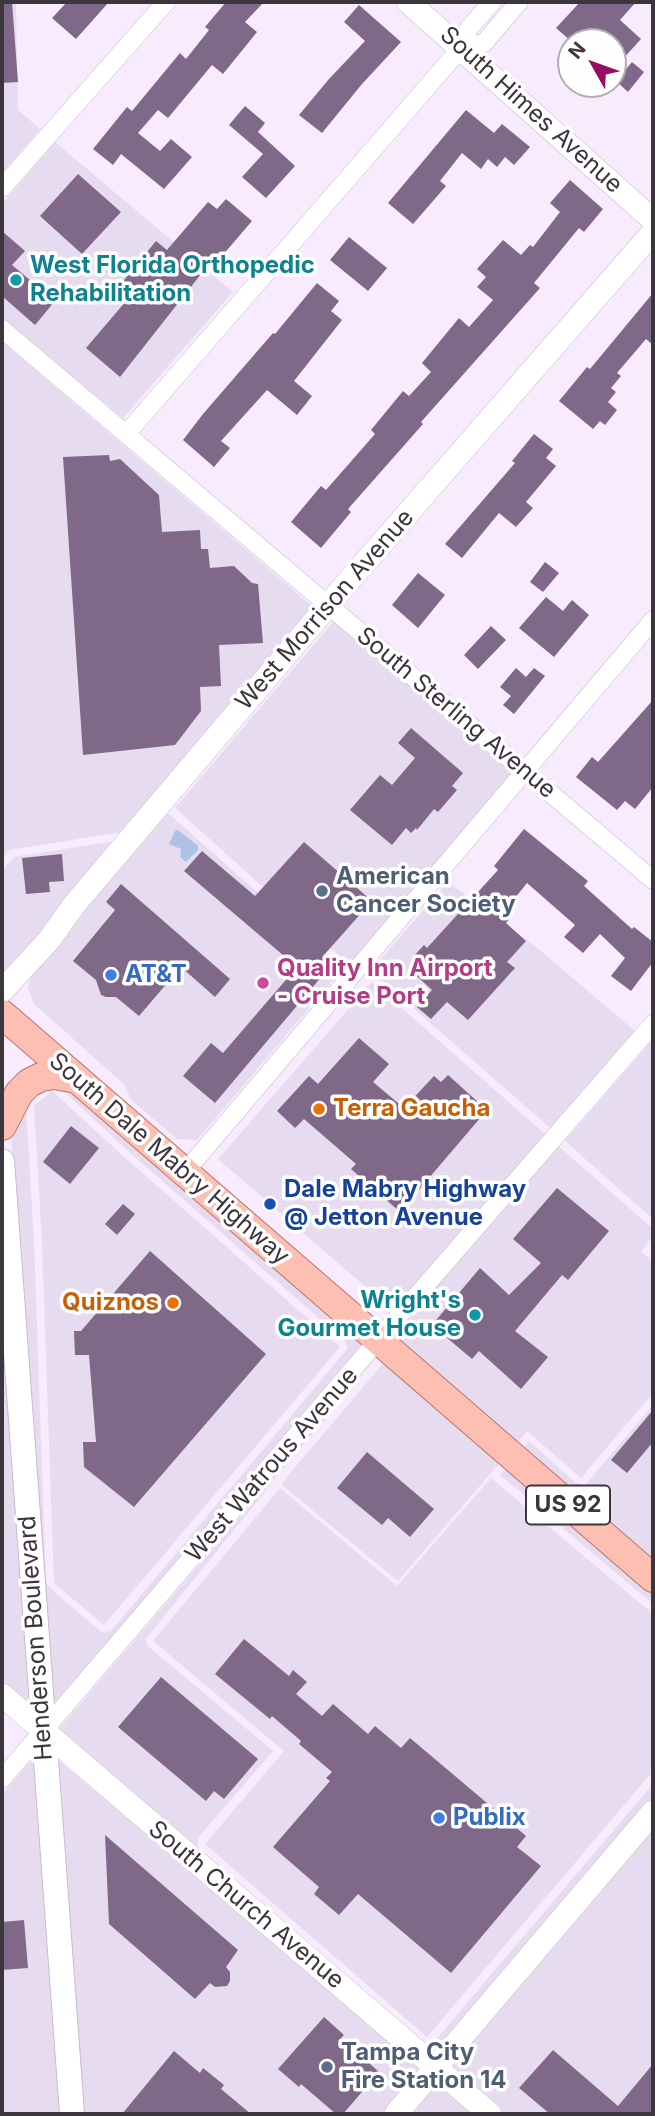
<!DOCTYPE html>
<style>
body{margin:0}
#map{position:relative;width:655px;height:2116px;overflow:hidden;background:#f9ebfe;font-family:Inter,sans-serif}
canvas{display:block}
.frame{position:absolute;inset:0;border:4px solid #3b353e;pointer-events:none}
.north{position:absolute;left:557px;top:28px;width:70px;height:70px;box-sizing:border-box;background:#fefefe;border:2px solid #b0aeb1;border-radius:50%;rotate:310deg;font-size:19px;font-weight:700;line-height:28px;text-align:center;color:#3b353e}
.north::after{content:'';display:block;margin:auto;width:24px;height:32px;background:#990c5f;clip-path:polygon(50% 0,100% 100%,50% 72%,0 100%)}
</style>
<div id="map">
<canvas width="655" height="2116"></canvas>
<div class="frame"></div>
<div class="north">N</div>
</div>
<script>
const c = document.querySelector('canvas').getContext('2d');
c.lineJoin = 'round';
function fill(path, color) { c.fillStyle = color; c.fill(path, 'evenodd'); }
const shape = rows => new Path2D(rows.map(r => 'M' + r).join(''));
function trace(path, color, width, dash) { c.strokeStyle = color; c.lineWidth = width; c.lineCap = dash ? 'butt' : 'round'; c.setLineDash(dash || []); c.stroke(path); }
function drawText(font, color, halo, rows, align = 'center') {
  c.font = font + ' Inter,sans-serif'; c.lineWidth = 7; c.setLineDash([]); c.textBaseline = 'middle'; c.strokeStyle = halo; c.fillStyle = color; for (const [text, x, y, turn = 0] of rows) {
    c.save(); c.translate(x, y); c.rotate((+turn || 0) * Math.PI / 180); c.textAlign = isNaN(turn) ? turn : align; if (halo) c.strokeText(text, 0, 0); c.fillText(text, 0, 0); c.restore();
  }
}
fill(shape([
 [2,2,16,2,18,110,40,129,2,173],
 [55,142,233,292,123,418,2,317,2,204],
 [2,342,313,607,122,832,9,850,2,858],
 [334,621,514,774,350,965,175,808],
 [168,813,343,968,197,1140,177,1139,131,1100,125,1085,34,1004,28,988,32,971],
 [121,840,2,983,2,870,14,857],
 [448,882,535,946,635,1031,550,1128,377,976,368,974],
 [372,982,653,1229,653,1236,641,1252,653,1262,653,1393,581,1478,527,1431,398,1581,281,1484,413,1328,218,1159],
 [650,1043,653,1046,653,1219,565,1141],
 [59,1087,73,1088,365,1340,49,1711,11,1133,26,1106,34,1242,46,1582,50,1588,100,1631,104,1633,111,1631,348,1348,345,1341,127,1150],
 [52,1091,122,1155,340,1347,104,1625,54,1583,42,1243,34,1106],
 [2,1285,7,1353,30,1714,2,1690],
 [380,1353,275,1479,145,1640,149,1647,273,1751,198,1838,198,1847,424,2044,433,2043,653,1784,653,1797,433,2054,54,1735],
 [653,1405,653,1566,520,1452,529,1441,576,1483,585,1485],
 [509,1465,653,1589,653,1604,500,1475],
 [491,1478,653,1614,653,1771,427,2037,205,1844,284,1751,153,1641,280,1488,397,1586],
 [52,1755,246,1917,422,2068,384,2114,82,2114],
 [33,1759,63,2114,2,2114,2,1795],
 [653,1827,653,2114,504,2114,449,2067],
 [437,2080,477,2114,409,2114]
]), '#e6dbef');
fill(shape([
 [178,830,198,846,198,850,186,862,180,857,181,849,169,844,175,831]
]), '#aec1e6');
fill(shape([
 [2,2,12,2,18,82,2,83],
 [67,2,109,2,76,39,52,18],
 [226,2,264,2,245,22,257,32,223,74,212,65,168,118,158,110,138,133,160,151,171,139,192,157,164,189,121,154,113,165,93,149,127,107,132,111,180,53,186,59,209,30,205,27],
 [580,2,636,2,620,20,641,39,622,60,613,51,613,42,572,42,556,28],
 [359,5,401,42,362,84,322,133,299,115,329,79,365,41,344,22],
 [632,62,644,72,628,92,616,81],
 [245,106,265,123,258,132,295,166,266,198,242,177,263,154,229,125],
 [466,110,494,133,502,124,530,147,514,165,505,157,497,167,488,159,481,169,462,153,440,181,446,186,413,224,388,203],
 [78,174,121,212,82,254,40,216],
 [570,180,603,209,584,232,579,228,534,283,540,288,421,422,423,424,348,509,351,512,321,548,291,522,321,486,326,490,375,434,371,430,403,391,409,396,431,372,422,363,459,318,469,327,493,300,477,287,486,277,477,269,503,240,521,255,530,245,533,247,560,212,550,203],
 [226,199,252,221,216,263,212,260,120,377,86,348,132,294,120,285,156,241,167,250,208,202,217,209],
 [2,231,25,251,12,265,55,301,35,325,2,296],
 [349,237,387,268,368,291,330,260],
 [317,283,339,301,331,311,342,320,294,381,312,396,297,415,267,390,221,441,230,448,214,467,183,440,203,414,273,333,275,334],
 [653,293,653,345,646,339,617,373,621,376,611,388,616,392,608,402,617,410,605,425,600,421,593,429,559,401,587,367,590,369],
 [534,434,553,449,546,458,556,466,526,502,533,508,516,527,499,513,462,558,445,544,515,463,512,461],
 [109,455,110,461,120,459,159,495,162,532,200,530,201,549,208,549,210,568,234,566,252,583,258,584,263,643,219,645,221,686,200,687,201,711,175,745,83,755,63,457],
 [545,562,559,573,543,592,530,582],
 [418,573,445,595,418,628,392,605],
 [546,597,563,611,572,600,589,615,554,657,519,628],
 [491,626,506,640,478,669,464,655],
 [516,668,526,677,534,668,545,676,514,714,503,705,511,696,500,687],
 [653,700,653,787,635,809,625,801,617,810,576,777,592,757,598,762],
 [411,728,463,773,452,786,457,790,438,812,434,809,417,830,416,828,411,833,406,828,392,845,350,810,380,775,392,785,415,758,398,743],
 [524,829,588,881,584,886,632,929,634,927,653,942,653,962,631,991,611,976,625,958,600,934,583,953,564,937,575,925,527,883,507,908,513,914,506,923,526,941,507,962,515,968,468,1020,447,1002,431,1019,417,1007,432,990,409,969,417,961,413,957,424,945,427,948,498,870,494,866],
 [304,842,372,901,324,955,333,963,215,1103,183,1076,211,1043,223,1053,297,967,184,871,202,851,255,896],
 [62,854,64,881,49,882,50,892,26,894,22,858],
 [121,884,230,979,215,997,181,967,139,1016,116,997,106,997,101,995,96,980,73,961,115,910,106,902],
 [359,1038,389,1064,373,1082,404,1108,434,1076,441,1082,448,1075,478,1102,472,1109,481,1117,400,1212,351,1169,356,1164,304,1119,295,1128,277,1111,309,1076,318,1084],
 [71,1126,99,1148,70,1184,43,1162],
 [557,1188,609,1231,568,1280,562,1275,515,1331,548,1357,521,1389,479,1351,472,1359,432,1325,480,1268,509,1295,541,1263,513,1239],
 [123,1204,135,1214,117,1235,105,1224],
 [150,1251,266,1354,134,1507,84,1467,83,1442,96,1442,89,1355,75,1355,74,1331,81,1331],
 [653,1410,653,1442,627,1473,611,1460],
 [367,1452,434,1509,410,1537,388,1518,382,1525,337,1488],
 [244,1639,289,1676,293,1670,307,1682,296,1694,322,1716,333,1704,368,1734,375,1726,401,1748,410,1738,526,1836,517,1847,541,1866,451,1973,358,1894,339,1915,314,1894,319,1887,273,1847,330,1781,326,1778,332,1772,299,1744,301,1741,272,1716,270,1719,215,1674],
 [161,1677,258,1759,224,1799,214,1791,206,1801,118,1727],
 [105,1835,238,1950,226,1967,230,1972,230,1981,227,1986,215,1987,210,1983,195,1999,109,1924],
 [24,1920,28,1968,2,1970,2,1922],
 [324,2017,344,2035,341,2038,379,2072,343,2114,336,2114,301,2084,299,2087,278,2069],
 [553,2050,618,2106,653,2064,653,2114,550,2114,519,2088],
 [174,2051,200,2073,203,2068,224,2085,221,2089,251,2114,122,2114]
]), '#806889');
const minor = shape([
 [461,48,484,43,519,2],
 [2,188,166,2],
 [2,329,653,880],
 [127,433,461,48,469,28,492,2],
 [185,1172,653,620],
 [2,1779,378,1340,653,1024]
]);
const tertiary = shape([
 [408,2,653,220],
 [2,991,49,940,74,905,341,590,653,232],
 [2,1695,490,2114],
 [396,2114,653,1812]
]);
const secondary = shape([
 [2,1161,72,2114]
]);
const primary = shape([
 [2,1014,653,1578],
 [2,1126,19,1093,29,1083,41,1077,55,1075,77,1079]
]);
trace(minor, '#cbbad1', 19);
trace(tertiary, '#cbbad1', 24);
trace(secondary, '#cbbad1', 26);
trace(primary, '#b87368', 30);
trace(minor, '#fff', 18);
trace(tertiary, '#fff', 23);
trace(secondary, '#fff', 24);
trace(primary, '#fdbfb2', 28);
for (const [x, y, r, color] of [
 [16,280,7,"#0f9aa8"],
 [322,891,7,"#5c6f8a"],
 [111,975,7,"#3f7fe0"],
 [263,983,7,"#d1479c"],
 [319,1109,7,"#e8710a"],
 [270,1204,7,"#1a4fb4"],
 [173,1303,7,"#e8710a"],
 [475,1315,7,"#0f9aa8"],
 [439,1818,7,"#3f7fe0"],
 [327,2067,7,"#5c6f8a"]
]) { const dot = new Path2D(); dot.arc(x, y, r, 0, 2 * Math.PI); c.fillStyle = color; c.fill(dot); trace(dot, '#fefefe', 2.5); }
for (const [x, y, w] of [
 [568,1505,84]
]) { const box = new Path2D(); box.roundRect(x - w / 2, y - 19.5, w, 39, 5); c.fillStyle = '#fefefe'; c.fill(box); trace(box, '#3b353e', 2); }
drawText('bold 23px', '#3b353e', null, [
 ["US 92",568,1505]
]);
drawText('24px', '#3b353e', '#fefefe', [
 ["South Himes Avenue",531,110,42],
 ["West Morrison Avenue",325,610,-49],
 ["South Sterling Avenue",456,713,40],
 ["South Dale Mabry Highway",169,1159,41],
 ["West Watrous Avenue",272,1465,-49],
 ["Henderson Boulevard",36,1638,-94],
 ["South Church Avenue",246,1905,40]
]);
drawText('bold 24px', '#0d838f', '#fefefe', [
 ["West Florida Orthopedic",30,266],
 ["Rehabilitation",30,294],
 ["Wright's",461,1301,"right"],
 ["Gourmet House",461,1329,"right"]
], 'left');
drawText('bold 24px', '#4e5e75', '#fefefe', [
 ["American",336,877],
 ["Cancer Society",336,905],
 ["Tampa City",341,2053],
 ["Fire Station 14",341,2081]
], 'left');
drawText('bold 24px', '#b23c85', '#fefefe', [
 ["Quality Inn Airport",277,969],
 ["- Cruise Port",277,997]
], 'left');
drawText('bold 24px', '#366cbe', '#fefefe', [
 ["AT&T",125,975],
 ["Publix",453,1818]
], 'left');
drawText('bold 24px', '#c56008', '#fefefe', [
 ["Terra Gaucha",333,1109],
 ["Quiznos",159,1303,"right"]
], 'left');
drawText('bold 24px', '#164399', '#fefefe', [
 ["Dale Mabry Highway",284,1190],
 ["@ Jetton Avenue",284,1218]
], 'left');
</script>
